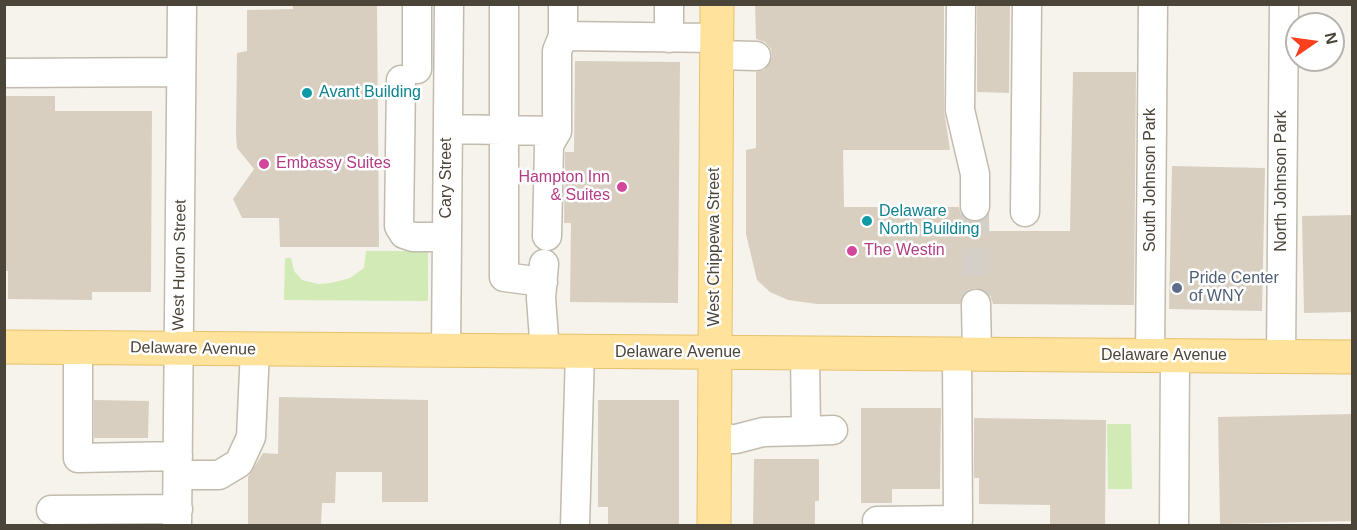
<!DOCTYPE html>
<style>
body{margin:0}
#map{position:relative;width:1357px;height:530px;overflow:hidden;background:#f6f3ec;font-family:Helvetica,sans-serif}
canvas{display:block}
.frame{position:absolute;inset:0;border:6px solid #4b4439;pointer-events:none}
.north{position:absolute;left:1285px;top:12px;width:60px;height:60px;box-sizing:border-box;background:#fff;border:2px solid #b7b4b0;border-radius:50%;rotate:77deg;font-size:16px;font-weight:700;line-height:24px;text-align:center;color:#4b4439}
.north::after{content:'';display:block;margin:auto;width:21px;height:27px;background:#fc3f1d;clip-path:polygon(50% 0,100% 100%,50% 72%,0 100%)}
</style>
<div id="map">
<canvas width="1357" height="530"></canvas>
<div class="frame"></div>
<div class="north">N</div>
</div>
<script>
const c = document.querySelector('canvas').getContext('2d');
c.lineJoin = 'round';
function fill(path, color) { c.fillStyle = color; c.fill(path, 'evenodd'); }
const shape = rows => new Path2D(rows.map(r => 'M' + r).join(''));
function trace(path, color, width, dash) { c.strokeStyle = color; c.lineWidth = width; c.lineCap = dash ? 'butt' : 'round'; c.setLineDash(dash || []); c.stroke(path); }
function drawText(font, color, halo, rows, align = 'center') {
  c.font = font + ' Helvetica,sans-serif'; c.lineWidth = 5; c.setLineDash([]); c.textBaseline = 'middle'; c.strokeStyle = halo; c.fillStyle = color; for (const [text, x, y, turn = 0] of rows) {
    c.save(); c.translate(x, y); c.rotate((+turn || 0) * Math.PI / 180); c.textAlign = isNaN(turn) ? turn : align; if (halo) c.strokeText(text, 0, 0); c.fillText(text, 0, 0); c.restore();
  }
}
fill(shape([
 [366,251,428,251,428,301,284,300,285,258,291,258,294,271,302,280,318,284,331,283,350,278,364,268],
 [1107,424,1131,424,1132,489,1108,489]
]), '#d2eab5');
fill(shape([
 [293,4,377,4,379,247,280,247,279,218,242,218,233,199,254,169,237,148,236,134,237,53,247,51,247,10,293,9],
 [755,4,944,4,944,110,950,150,843,150,844,207,959,207,961,215,967,221,976,222,989,215,989,231,1070,231,1073,72,1136,72,1134,305,993,304,990,295,976,288,967,290,960,304,817,304,788,300,770,292,757,280,746,234,746,150,756,148,756,72,764,70,772,57,771,49,765,42,756,39],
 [977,4,1010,4,1009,93,977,92],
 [575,61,680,62,678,303,570,302,571,223,564,223,565,152,574,152],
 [4,96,55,96,55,111,152,111,151,292,92,292,92,300,8,299,8,271,4,271],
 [1172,166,1265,168,1262,311,1169,309],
 [1353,215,1353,312,1304,313,1302,216],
 [279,397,428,400,428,502,382,502,382,472,336,472,335,503,322,503,321,525,248,525,248,477,263,453,278,454],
 [94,400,149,401,148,438,94,438],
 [598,400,679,400,679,525,608,525,608,507,598,507],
 [861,408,941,408,940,489,892,489,892,503,861,503],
 [1353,414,1353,521,1220,524,1218,417],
 [974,418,1106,420,1105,525,1050,525,1050,505,979,504,979,478,974,478],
 [754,459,819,459,819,501,815,501,815,525,753,525]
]), '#d8cfc1');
trace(shape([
 [975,206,976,304]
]), '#d4d0c8', 28, [28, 14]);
const minor = shape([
 [417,4,417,69],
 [504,4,504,277,543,282],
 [961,4,960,110,975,174,975,206],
 [563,36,563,4],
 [669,38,669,4],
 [717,55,756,56],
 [4,73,181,72],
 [401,80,399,226,404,234,413,237,447,237],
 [448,129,557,131],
 [1025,212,1027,4],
 [547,236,549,145,557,131,557,51,563,36,716,38],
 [544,264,541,298,545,352],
 [976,304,977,355],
 [78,348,78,458,178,456],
 [446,351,449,4],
 [1150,356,1153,4],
 [1281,357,1284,4],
 [806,431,833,430],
 [714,439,736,439,763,432,806,431,805,353],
 [178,475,219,475,239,463,251,437,255,350],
 [51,510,178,509],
 [877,521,958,520,957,355],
 [177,526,182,4],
 [575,526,580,352],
 [1174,526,1175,356]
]);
const major = shape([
 [4,347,1352,357],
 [714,526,717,4]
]);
trace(minor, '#c2bbae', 31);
trace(major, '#e6c16a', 35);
trace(minor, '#fff', 28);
trace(major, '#ffe39c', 33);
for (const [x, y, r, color] of [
 [307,93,6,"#0f9aa8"],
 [264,164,6,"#d1479c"],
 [622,187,6,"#d1479c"],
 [867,221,6,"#0f9aa8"],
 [852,251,6,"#d1479c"],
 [1177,288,6,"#5c6f8a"]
]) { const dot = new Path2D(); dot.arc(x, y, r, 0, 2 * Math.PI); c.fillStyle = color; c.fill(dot); trace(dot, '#fff', 2); }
drawText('16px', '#0d838f', '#fff', [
 ["Avant Building",319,93],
 ["Delaware",879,212],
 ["North Building",879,230]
], 'left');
drawText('16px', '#b23c85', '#fff', [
 ["Embassy Suites",276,164],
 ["Hampton Inn",610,178,"right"],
 ["& Suites",610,196,"right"],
 ["The Westin",864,251]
], 'left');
drawText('16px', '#4b4439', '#fff', [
 ["Cary Street",447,178,-90],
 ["South Johnson Park",1151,180,-90],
 ["North Johnson Park",1282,181,-90],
 ["West Chippewa Street",715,247,-90],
 ["West Huron Street",180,265,-89],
 ["Delaware Avenue",193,349,1],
 ["Delaware Avenue",678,353],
 ["Delaware Avenue",1164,356]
]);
drawText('16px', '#4e5e75', '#fff', [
 ["Pride Center",1189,279],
 ["of WNY",1189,297]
], 'left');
</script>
